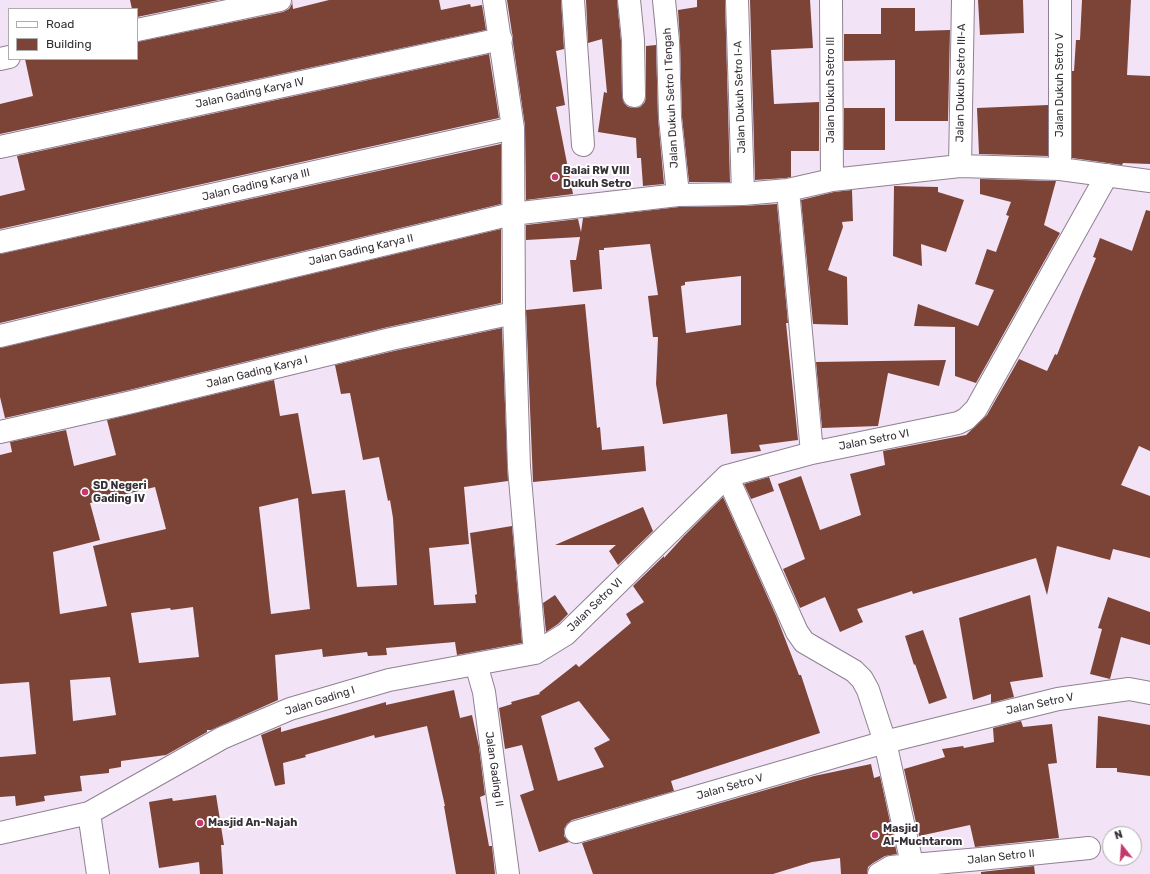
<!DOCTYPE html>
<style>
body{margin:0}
#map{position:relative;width:1150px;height:874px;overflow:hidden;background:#f2e3f6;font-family:Rubik,sans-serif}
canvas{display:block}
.legend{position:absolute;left:8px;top:8px;width:130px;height:52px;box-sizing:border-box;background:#fff;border:1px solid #afacaf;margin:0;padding:5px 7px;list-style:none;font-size:12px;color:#363037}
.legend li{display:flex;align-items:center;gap:8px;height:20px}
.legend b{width:20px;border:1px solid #afacaf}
.north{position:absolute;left:1102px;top:826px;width:40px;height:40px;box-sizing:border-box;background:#fff;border:1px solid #afacaf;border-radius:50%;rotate:343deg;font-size:11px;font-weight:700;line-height:16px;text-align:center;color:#363037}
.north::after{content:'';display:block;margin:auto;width:14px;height:18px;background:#c4396d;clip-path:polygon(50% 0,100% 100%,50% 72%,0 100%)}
</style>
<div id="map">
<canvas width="1150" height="874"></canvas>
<ul class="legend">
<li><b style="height:5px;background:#fff"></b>Road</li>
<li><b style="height:11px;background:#7c4337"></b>Building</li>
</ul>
<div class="north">N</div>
</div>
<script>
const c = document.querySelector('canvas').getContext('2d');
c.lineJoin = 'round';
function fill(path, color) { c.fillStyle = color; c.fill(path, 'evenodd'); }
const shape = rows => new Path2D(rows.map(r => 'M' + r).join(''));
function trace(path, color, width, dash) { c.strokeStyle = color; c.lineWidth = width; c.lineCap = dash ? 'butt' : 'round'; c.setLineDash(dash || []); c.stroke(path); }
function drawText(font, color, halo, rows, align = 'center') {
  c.font = font + ' Rubik,sans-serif'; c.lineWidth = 4; c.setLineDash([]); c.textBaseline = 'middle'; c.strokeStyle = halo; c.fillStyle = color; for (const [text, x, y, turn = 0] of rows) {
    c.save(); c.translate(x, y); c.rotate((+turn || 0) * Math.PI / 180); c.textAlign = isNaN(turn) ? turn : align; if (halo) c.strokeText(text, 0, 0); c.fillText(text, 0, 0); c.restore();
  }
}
fill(shape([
 [130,0,219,0,137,17,137,9,132,9],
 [292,0,293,9,329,0,439,0,441,10,470,4,471,7,482,5,486,30,0,134,0,104,33,96,25,59,137,59,137,42,283,12,289,9,292,4],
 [507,0,561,0,564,49,556,51,565,105,556,107,573,194,526,200,525,126,513,43,513,37,512,33],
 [586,0,617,0,621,41,622,96,624,103,628,107,635,108,640,107,645,102,646,96,646,46,656,45,658,118,664,184,643,186,641,158,637,158,636,138,598,132,604,92,607,93,602,39,588,43],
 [697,0,725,0,730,182,689,182,682,117,680,41,678,10,697,7],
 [750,0,810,0,813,48,771,50,774,104,819,102,819,151,791,151,791,177,786,178,755,180],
 [978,0,1023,0,1024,33,980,35],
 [1082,0,1131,0,1127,75,1150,76,1150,164,1123,163,1122,165,1072,158,1072,71,1074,71,1076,40,1080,40],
 [881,8,915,8,915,31,950,30,948,121,895,121,895,60,844,61,844,34,881,34],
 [489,54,499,118,0,229,0,196,25,190,17,156],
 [1048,105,1048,156,979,154,977,108],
 [844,108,885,108,885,150,844,150],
 [501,144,501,204,0,323,0,254],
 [980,179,1056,181,1044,225,1060,233,976,383,955,376,955,327,914,326,918,304,978,326,994,290,975,284,987,249,996,252,1009,216,1006,215,1011,202,980,194],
 [894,186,938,187,938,192,964,200,946,252,921,244,922,266,893,256],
 [852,190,853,221,842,222,843,227,828,270,847,277,848,325,813,324,801,200,834,192],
 [777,204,788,323,786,323,798,440,759,445,761,451,731,454,727,414,663,424,656,384,658,337,653,337,648,296,658,295,650,244,604,248,604,250,599,250,602,289,573,292,570,260,576,260,580,237,526,240,526,225,578,219,581,232,583,218,679,207,743,206],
 [741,276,741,325,686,333,681,286,685,285,685,282],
 [1146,210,1150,211,1150,451,1139,446,1121,485,1150,496,1150,558,1113,549,1110,560,1057,546,1047,595,1036,558,913,594,912,591,857,609,863,622,840,632,825,597,800,608,783,569,805,559,778,484,801,476,820,530,861,515,850,474,885,465,883,451,966,435,987,415,1019,359,1047,371,1055,354,1057,355,1082,292,1096,258,1093,257,1100,238,1132,251],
 [501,229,501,303,388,327,129,390,5,418,0,397,0,348],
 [585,304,597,428,600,427,602,450,644,446,646,471,533,482,526,310],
 [502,328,508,481,464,487,469,544,429,548,434,605,476,603,475,595,477,594,470,533,512,526,522,643,457,655,455,642,386,648,387,655,368,656,367,652,323,657,322,649,275,655,278,700,211,730,207,730,207,732,166,755,121,761,121,767,109,769,109,773,80,776,82,791,44,796,45,801,16,806,15,796,0,797,0,757,36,754,29,682,0,684,0,455,12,452,10,442,66,430,74,466,116,455,107,420,274,380,280,416,298,413,312,494,345,490,357,587,397,585,393,518,390,500,388,501,379,457,363,460,350,393,341,394,335,365,394,351],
 [155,487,166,529,93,546,107,606,60,614,53,552,100,540,90,503],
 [298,498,310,609,271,614,259,507],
 [193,607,199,657,139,663,131,613,170,608,171,610],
 [110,677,116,715,73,721,70,680],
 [946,360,939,386,888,373,878,426,822,428,816,362],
 [769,477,774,491,751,499,744,484],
 [723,497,777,618,799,675,801,675,820,733,671,781,674,791,572,820,567,824,564,829,564,836,569,842,539,852,520,795,534,790,522,745,505,749,499,708,512,704,511,702,540,694,539,693,576,664,579,667,631,623,626,614,644,602,633,586,664,556,664,558,684,536],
 [579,701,610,740,594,748,604,767,558,781,541,716],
 [643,507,653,531,618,565,609,551,616,545,555,545],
 [555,595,568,614,558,624,546,632,543,603],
 [1030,595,1043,677,1010,682,1014,697,991,703,991,694,973,700,959,618],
 [1108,597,1150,612,1150,645,1121,637,1110,679,1090,674,1102,629,1098,628],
 [923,630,947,698,929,704,915,664,914,665,905,636],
 [454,690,460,718,472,715,479,747,485,795,480,797,489,846,492,846,495,874,456,874,444,806,445,806,427,726,375,738,374,735,305,755,306,757,283,763,285,784,275,786,261,735,281,727,281,732,386,702,386,705],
 [1098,716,1150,725,1150,776,1117,772,1117,768,1096,768],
 [1021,721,1023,727,1052,724,1057,763,1048,764,1059,838,975,847,970,825,919,836,904,769,945,757,942,749,963,746,964,748,994,742,993,728],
 [871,764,874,778,880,776,897,854,885,856,873,863,868,867,867,874,841,874,840,858,812,862,773,874,593,874,582,843,814,776],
 [216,795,224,845,221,845,223,874,200,874,199,862,159,868,149,802,172,798,173,801],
 [1034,866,1035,874,981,874,981,872]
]), '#7c4337');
const minor = shape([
 [494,0,513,128,514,313,519,467,535,653],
 [573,0,583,145],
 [629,0,633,40,634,96],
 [664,0,668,41,670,118,678,195],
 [737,0,743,194],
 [831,0,832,180],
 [137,30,280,0],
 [0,59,9,57],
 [0,147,501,39],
 [960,166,963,0],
 [1060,169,1060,0],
 [788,190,812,453],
 [0,242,513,128],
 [0,336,512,214,678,195,743,194,788,190,832,180,960,166,1060,169,1150,181],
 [0,432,132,402,391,339,514,313],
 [727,476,797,632,804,642,854,671,862,679,868,690,885,742,1058,699,1129,689,1150,693],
 [476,664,484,692,508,874],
 [89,813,98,874],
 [576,832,885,742,912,864],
 [0,833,89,813,222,738,290,709,389,680,535,653,566,634,727,476,812,453,958,423,966,419,976,409,1107,175],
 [879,874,891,867,980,859,1089,848]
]);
trace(minor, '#8f8192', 24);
trace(minor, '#fff', 22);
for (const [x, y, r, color] of [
 [555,177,4,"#c4396d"],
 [85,492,4,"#c4396d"],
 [200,823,4,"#c4396d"],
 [875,835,4,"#c4396d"]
]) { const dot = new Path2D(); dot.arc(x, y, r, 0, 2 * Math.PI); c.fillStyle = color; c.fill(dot); trace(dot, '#fff', 1.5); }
drawText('11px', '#363037', '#fff', [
 ["Jalan Dukuh Setro III-A",961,83,-89],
 ["Jalan Dukuh Setro V",1060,85,-90],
 ["Jalan Dukuh Setro III",831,90,-90],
 ["Jalan Gading Karya IV",250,93,-12],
 ["Jalan Dukuh Setro I-A",740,97,-92],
 ["Jalan Dukuh Setro I Tengah",671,98,-93],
 ["Jalan Gading Karya III",256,185,-13],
 ["Jalan Gading Karya II",361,250,-13],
 ["Jalan Gading Karya I",257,372,-14],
 ["Jalan Setro VI",874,440,-11],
 ["Jalan Setro VI",595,605,-44],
 ["Jalan Gading I",320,701,-18],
 ["Jalan Setro V",1040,704,-12],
 ["Jalan Gading II",494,769,82],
 ["Jalan Setro V",730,787,-16],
 ["Jalan Setro II",1001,857,-6]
]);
drawText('bold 11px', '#363037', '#fff', [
 ["Balai RW VIII",563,171],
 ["Dukuh Setro",563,184],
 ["SD Negeri",93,486],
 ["Gading IV",93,499],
 ["Masjid An-Najah",208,823],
 ["Masjid",883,829],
 ["Al-Muchtarom",883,842]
], 'left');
</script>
